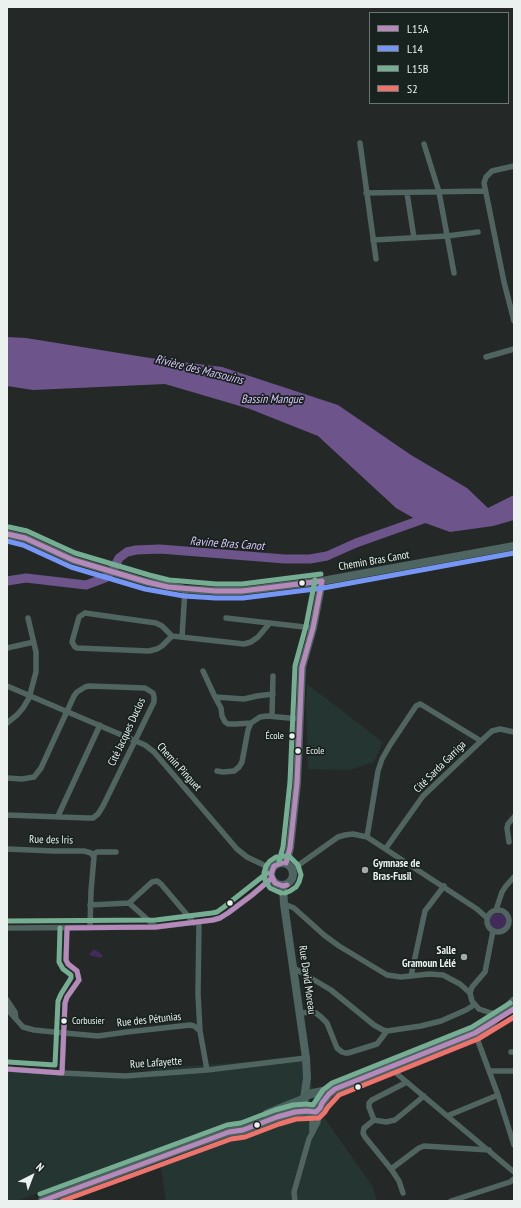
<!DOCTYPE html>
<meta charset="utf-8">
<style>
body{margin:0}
#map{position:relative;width:521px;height:1208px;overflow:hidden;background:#242928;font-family:"PT Sans Narrow",sans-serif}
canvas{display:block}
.frame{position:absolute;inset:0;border:8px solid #eaf1ef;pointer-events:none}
.legend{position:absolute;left:369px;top:12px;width:140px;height:92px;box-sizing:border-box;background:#18221f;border:1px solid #6c7572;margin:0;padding:5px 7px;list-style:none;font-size:12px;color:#eaf1ef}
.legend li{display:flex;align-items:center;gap:8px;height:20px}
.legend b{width:20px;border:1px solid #6c7572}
.north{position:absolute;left:12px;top:1156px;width:40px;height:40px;-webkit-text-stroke:3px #18221f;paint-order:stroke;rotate:42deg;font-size:11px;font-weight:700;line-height:16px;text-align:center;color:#eaf1ef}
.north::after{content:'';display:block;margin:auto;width:14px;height:18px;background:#eaf1ef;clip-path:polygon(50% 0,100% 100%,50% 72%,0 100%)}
</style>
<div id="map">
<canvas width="521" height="1208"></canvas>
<div class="frame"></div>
<ul class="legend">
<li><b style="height:5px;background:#b589ba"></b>L15A</li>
<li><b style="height:5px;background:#7696f5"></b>L14</li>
<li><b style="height:5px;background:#76ae93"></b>L15B</li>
<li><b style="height:5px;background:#ed736d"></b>S2</li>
</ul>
<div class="north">N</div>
</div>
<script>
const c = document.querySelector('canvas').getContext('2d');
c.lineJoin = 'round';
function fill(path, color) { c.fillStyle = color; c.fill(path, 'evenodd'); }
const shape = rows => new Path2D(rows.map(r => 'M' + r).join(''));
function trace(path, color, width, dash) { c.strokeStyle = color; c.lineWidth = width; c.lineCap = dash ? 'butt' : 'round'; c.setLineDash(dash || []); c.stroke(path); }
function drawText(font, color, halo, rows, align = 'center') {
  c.font = font + ' "PT Sans Narrow",sans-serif'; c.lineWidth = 3.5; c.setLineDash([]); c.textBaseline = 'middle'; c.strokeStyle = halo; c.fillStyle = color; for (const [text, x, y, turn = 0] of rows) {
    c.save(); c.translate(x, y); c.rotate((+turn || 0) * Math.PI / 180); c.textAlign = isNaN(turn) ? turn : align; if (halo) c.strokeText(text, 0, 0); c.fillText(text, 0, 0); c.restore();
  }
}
fill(shape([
 [307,684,383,742,374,762,349,770,308,769,306,704],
 [303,1058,315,1095,16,1201,7,1201,7,1068,124,1076,160,1068],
 [314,1103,373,1187,377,1201,166,1201,161,1167]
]), '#253532');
fill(shape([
 '489 922a9 9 0 1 1 18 0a9 9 0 1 1-18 0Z',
 [94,949,103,955,101,958,89,955]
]), '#412c59');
fill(shape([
 [7,337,26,338,150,358,222,367,338,405,411,455,467,488,488,508,514,495,514,520,493,526,450,532,417,520,396,508,318,436,250,409,165,384,33,390,7,386]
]), '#6d558b');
trace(shape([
 [7,581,26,578,86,585,105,578,113,570,119,558,127,552,136,550,160,549,285,559,310,559,327,556,356,543,429,517]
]), '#6d558b', 9);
trace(shape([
 [360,143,376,259],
 [424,144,439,192,454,273],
 [514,166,492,171,486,177,484,183,504,282,514,321],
 [366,193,485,191],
 [407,193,414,238],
 [373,240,447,236,478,232],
 [486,357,514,349],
 [85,613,156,623,162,626,172,636,162,646,157,649,149,651,77,648,75,647,72,642,79,617,85,613],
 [226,618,313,628],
 [172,636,244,644,251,642,258,637,269,624],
 [182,637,185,589],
 [7,648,34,642],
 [203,671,215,697,221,708,222,716,225,722,228,724,236,724,251,723],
 [7,686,145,745,154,752,237,849,247,857,272,869],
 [215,697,244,699,257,696,273,694],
 [272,716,273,676],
 [7,723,17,715,23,708,29,698,36,672,36,652,28,618],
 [217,771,223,772,234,771,239,767,242,762,248,730,251,723,260,717,267,716,300,719],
 [7,778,22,779,34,777,38,772,41,768,74,696,77,692,85,687,89,686,145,688,153,693,154,697,154,702,103,806,98,814,93,818,88,818,7,815],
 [58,816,100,725],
 [367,837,378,771,382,759,390,745,416,706,420,704,422,705,481,741],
 [509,842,507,828,508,824,514,817],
 [386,848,423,796,481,741,492,731,500,729,514,732],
 [7,849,54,851,84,851,91,853,94,857,91,891,90,927],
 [93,855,97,852,116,852],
 [293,869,338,837,345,835,353,834,367,837,477,909,487,918],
 [129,903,156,927],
 [284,904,294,908,324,935,339,946,387,975,401,977,429,974,443,975,460,984,470,993,472,1001,479,1009,491,1013,502,1013],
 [90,905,129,903,152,882,157,881,161,884,194,923],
 '487 921a11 11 0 1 1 22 0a11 11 0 1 1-22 0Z',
 [496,910,502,892,506,886,514,877],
 [199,922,198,994,200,1031],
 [7,928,156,927,213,920,220,918,228,913,252,895,272,878],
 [294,968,331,990,374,1025,383,1030,387,1031,421,1026,441,1021,466,1010,474,1005],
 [411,976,425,911,444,886],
 [470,993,472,987,485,972,493,931],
 [7,1000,15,1012,16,1019],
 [7,1009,23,1027,34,1030,64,1033,98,1036,127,1032,190,1025,194,1026,200,1031,207,1070],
 [300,1013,312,1012,316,1013,321,1017,327,1023,337,1048,342,1052,345,1053,348,1053,377,1044,387,1031],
 [475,1033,498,1095,514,1145],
 [511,1052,514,1052],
 [390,1068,514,1172],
 [7,1069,62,1073,125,1076,207,1070,306,1058],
 [489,1071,514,1071],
 [62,1073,65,1003,67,997,79,980,77,971,68,964,66,960,67,928],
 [309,1112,312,1121,312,1132],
 [447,1116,498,1095],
 [374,1120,369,1107,369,1103,372,1100,407,1082],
 [391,1169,419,1148,424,1146,489,1150],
 [403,1193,399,1181,391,1169,365,1137,363,1133,364,1128,374,1120,386,1122,395,1120,424,1096],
 [295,1201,294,1192,309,1139,318,1122,318,1110],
 [451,1201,510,1182,514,1179]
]), '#506460', 5.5);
trace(shape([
 [7,534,25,538,73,560,147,582,185,589,216,591,242,591,322,581,514,546],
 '271 874a11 11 0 1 1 22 0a11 11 0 1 1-22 0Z',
 [286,863,290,848,297,783,302,667,313,628,322,581],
 [283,886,284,904,306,1058,307,1078,304,1099]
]), '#4f6561', 8);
trace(shape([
 [267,1114,304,1099,306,1096,310,1094,335,1089,475,1033,491,1023,514,1001],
 [42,1201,173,1152,229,1132,243,1130,277,1117,295,1112,307,1111,312,1112,316,1112,320,1108,322,1103,329,1094,335,1089]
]), '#4b635f', 9);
trace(shape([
 [7,534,25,538,73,560,147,582,168,587,216,591,242,591,322,581],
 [282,863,274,866,271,874,275,883,283,886,287,885],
 [286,863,290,848,297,783,302,667,313,628,322,581],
 [67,928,156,927,213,920,220,918,228,913,252,895,272,878],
 [7,1069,62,1073],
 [62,1073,65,1003,67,997,79,980,77,971,68,964,66,960,67,928],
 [42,1201,229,1132,243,1130,277,1117,295,1112,307,1111,316,1112,320,1108,322,1103,329,1094,335,1089,475,1033,514,1009]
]), '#b589ba', 5);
trace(shape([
 [7,541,23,545,71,567,145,589,184,596,216,598,243,598,323,588,514,553]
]), '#7696f5', 5);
trace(shape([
 [9,527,27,531,75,553,149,575,169,580,216,584,242,584,321,574],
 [279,861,283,847,290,782,295,666,306,626,315,580],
 [281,893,270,888,265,880,264,873,266,866,270,861,276,857,287,856,290,857,298,865,301,875,299,882,296,887,290,891,285,893],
 [7,921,156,920,212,913,217,912,224,907,267,873],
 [8,1062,55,1065,58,1001,61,994,71,978,71,975,63,969,59,962,60,928],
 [40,1194,227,1125,241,1123,275,1110,293,1105,307,1104,313,1105,323,1090,332,1083,472,1027,510,1003]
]), '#76ae93', 5);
trace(shape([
 [62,1201,231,1139,245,1137,279,1124,296,1119,319,1118,325,1112,328,1107,339,1095,478,1039,514,1017]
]), '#ed736d', 5);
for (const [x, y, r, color] of [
 [302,583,3.5,"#eaf1ef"],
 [292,736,3.5,"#eaf1ef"],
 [298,751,3.5,"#eaf1ef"],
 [365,870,4,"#a5aba9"],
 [230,903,3.5,"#eaf1ef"],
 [464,957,4,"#a5aba9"],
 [64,1021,3.5,"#eaf1ef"],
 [358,1087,3.5,"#eaf1ef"],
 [257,1125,3.5,"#eaf1ef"]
]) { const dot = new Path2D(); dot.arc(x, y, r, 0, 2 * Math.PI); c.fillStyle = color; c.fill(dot); trace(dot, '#18221f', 1.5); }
drawText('10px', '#eaf1ef', '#18221f', [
 ["École",284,736,"right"],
 ["Ecole",306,751],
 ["Corbusier",72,1021]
], 'left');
drawText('11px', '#eaf1ef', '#18221f', [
 ["Chemin Bras Canot",374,561,-10],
 ["Cité Jacques Duclos",127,732,-65],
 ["Chemin Pinguet",179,767,48],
 ["Cité Sarda Garriga",440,767,-45],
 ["Rue des Iris",51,840,1],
 ["Rue David Moreau",307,980,82],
 ["Rue des Pétunias",149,1020,-6],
 ["Rue Lafayette",156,1063,-4]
]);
drawText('bold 11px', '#eaf1ef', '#18221f', [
 ["Gymnase de",373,864],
 ["Bras-Fusil",373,877],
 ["Salle",456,951,"right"],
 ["Gramoun Lélé",456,964,"right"]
], 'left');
drawText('italic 12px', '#d8c2f6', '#18221f', [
 ["Rivière des Marsouins",199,370,14],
 ["Bassin Mangue",272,400],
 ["Ravine Bras Canot",227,544,4]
]);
</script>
